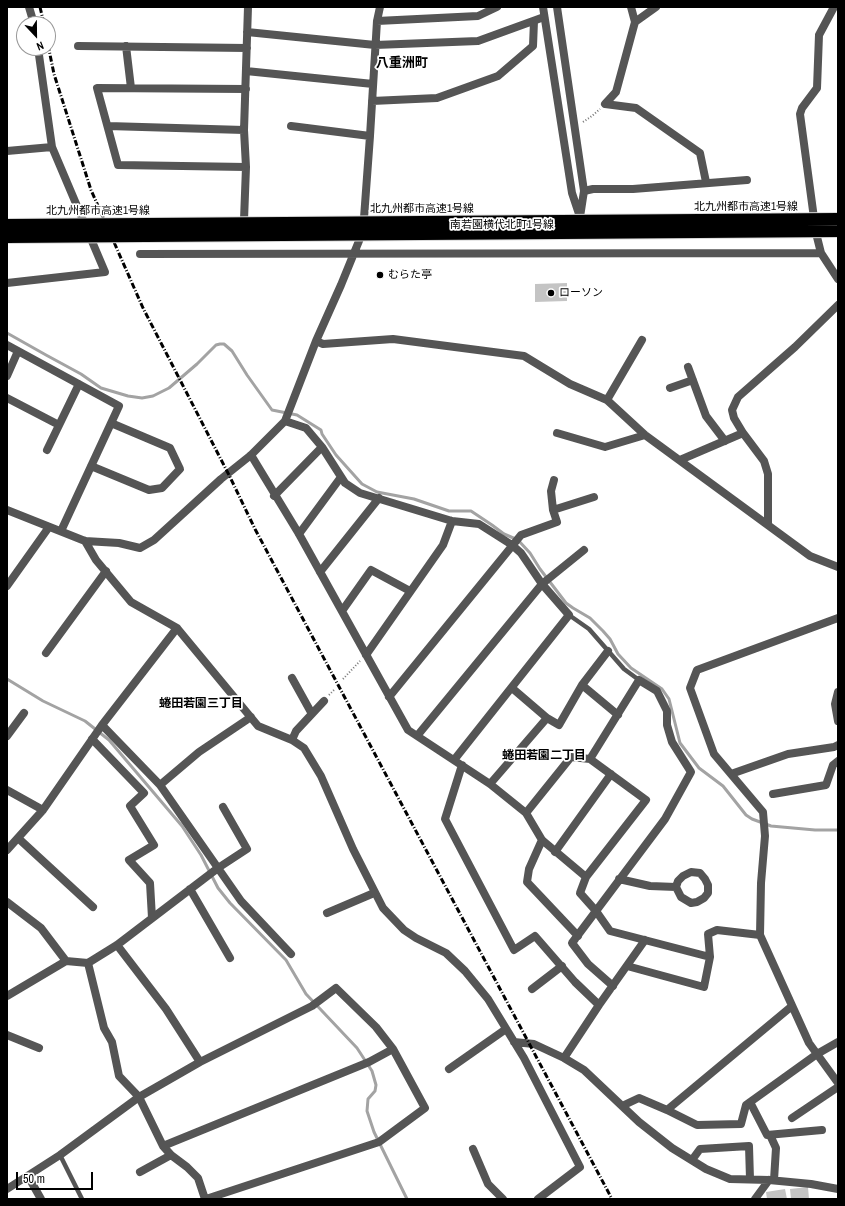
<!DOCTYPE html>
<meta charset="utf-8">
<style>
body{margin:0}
#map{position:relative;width:845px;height:1206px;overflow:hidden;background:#fff;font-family:"Archivo Narrow",sans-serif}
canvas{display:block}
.frame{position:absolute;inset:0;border:8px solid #000;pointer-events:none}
.north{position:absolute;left:16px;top:16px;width:40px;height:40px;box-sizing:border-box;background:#fff;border:1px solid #999;border-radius:50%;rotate:158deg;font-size:11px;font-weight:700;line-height:16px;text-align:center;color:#000}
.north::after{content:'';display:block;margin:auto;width:14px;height:18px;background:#000;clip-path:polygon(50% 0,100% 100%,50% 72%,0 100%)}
.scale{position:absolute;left:16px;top:1172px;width:77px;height:18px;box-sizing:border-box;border:2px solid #000;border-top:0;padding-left:5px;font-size:12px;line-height:14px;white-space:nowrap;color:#000;-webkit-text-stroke:3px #fff;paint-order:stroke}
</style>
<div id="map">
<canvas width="845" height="1206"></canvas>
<div class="frame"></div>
<div class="north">N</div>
<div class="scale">50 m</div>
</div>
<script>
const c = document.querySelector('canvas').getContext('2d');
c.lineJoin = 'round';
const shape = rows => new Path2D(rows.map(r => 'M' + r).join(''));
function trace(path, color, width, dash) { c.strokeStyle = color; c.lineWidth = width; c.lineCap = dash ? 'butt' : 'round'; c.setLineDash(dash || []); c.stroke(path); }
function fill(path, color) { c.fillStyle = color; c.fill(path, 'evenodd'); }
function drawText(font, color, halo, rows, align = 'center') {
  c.font = font + ' "Archivo Narrow","Noto Sans JP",sans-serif'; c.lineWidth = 3.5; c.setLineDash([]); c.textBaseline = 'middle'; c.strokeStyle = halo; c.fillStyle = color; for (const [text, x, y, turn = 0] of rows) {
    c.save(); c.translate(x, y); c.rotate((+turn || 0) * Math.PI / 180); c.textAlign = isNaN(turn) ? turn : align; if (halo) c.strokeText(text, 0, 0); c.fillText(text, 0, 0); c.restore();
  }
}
trace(shape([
 [7,333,46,355,81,374,101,388,128,396,142,398,153,396,169,388,197,364,216,345,220,344,224,344,232,351,247,375,272,410,297,415,321,430,322,434,336,455,362,484,377,492,414,499,449,511,471,511,492,525,504,534,518,540,530,553,540,569,566,603,573,608,590,618,603,631,610,639,618,654,631,668,662,689,669,699,680,743,699,768,723,786,746,815,752,819,771,826,815,830,838,830],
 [7,679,43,701,85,721,109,740,182,826,201,855,218,888,230,903,286,960,306,994,357,1048,372,1071,376,1085,375,1091,368,1099,367,1111,374,1132,407,1199]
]), '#a3a3a3', 3);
fill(shape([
 [567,283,567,301,535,302,535,284],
 [808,1187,809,1199,791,1199,790,1189],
 [785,1189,787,1199,767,1199,766,1192]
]), '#c4c4c4');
trace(shape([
 [583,122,592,116,600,109],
 [343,679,360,661],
 [329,695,334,690]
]), '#777', 2, [1, 2]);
trace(shape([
 [569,615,589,629,624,669,639,680],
 [60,1155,82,1199]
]), '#555', 4.5);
trace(shape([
 [29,7,34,24],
 [631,7,635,22,616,92,605,104,636,108,700,153,706,182],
 [834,7,819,35,817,88,802,108,800,114,816,233,821,253,838,279],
 [377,21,478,16,497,7],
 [635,22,656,7],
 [247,32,375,45,478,41,544,17],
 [78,46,247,48],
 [126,46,131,88],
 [246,71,373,84],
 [372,101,437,98,498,76,533,46,534,21],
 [108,126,244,130],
 [291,126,370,136],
 [7,151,52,147],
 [246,167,118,165,97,88,246,89],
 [584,191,593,189,633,189,747,180],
 [244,220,246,167,244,130,248,7],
 [140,254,821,253],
 [7,283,105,272,52,147,38,48],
 [316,341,323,344,393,339,524,356,570,384,607,400,645,435,810,556,838,567],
 [7,345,119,406,61,531],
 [688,367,706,416,725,441],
 [7,376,18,351],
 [670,388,693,380],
 [7,398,59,425],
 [607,400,642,340],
 [285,421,306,428,322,447,345,483,360,493,452,521,479,524,512,545,521,553,542,584,569,615,454,760],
 [557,433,605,447,645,435],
 [743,433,764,461,768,474,768,525],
 [47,450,79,384],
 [251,455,299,534,408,730,490,784,526,813,542,840,586,877,580,893,596,911,610,931,710,957,708,934,717,930,760,935],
 [680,460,743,433,734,418,732,410,738,397,795,347,838,305],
 [91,466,149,490,162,488,180,469,170,448,111,423],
 [274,496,322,447],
 [7,510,85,541,119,543,140,548,154,540,221,479,251,455,285,421,316,341,341,285,361,236,364,218,370,136,377,21,380,7],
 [553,510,594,497],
 [299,534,341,477],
 [85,541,96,560,131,602,177,628,258,726,292,740,304,748,321,776,353,849,383,908,404,930,416,938,446,953,465,971,488,999,524,1058,580,1167,538,1199],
 [320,572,379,498],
 [7,586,49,527],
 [342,611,371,570,410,591],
 [838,618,697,670,690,688,714,754,763,812,765,836,761,883,760,935,809,1043,838,1083],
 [46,653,106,571],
 [366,655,443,545,452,521],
 [292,678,312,714],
 [582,685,618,715],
 [512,688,547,718,559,725,582,685,608,651],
 [838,692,835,704,838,721],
 [389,697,521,535,557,522,553,510,551,491,554,480],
 [102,725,160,785,241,901,291,954],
 [7,736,24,713],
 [417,736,542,584,584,550],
 [92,739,144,793,130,806,154,845,129,860,150,883,152,918],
 [292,740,296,731,324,701],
 [462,765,445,819,514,950,535,936,575,982,599,1005],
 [731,774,788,754,834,747,838,745],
 [490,784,547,718],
 [160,785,199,752,251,717],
 [7,790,43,810],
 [773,794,826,785,833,765,838,761],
 [526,813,571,757,590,759,639,680,657,691,667,711,667,725,672,742,691,772,665,819,572,943,588,964,613,986],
 [18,838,93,907],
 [542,840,529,869,527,882,578,936],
 [7,850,43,810,102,725,177,628],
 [555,852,611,774],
 [586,877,646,800,590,759],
 [619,879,650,886,676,887,678,881,683,876,691,872,700,873,705,879,708,885,708,893,704,898,697,902,691,903,681,897,676,887],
 [190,889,230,958],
 [7,902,41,928,66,961],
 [327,913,374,893],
 [117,945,166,1009,200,1062],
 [88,963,104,1028,112,1042,119,1076,139,1097,163,1146,171,1155,187,1167,198,1178,205,1199],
 [627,966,704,987,710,957],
 [532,989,562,966],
 [7,996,66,961,88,963,117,945,218,868,247,849,223,807],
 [7,1035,39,1048],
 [514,1042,534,1044,564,1058,584,1070,639,1122,672,1148,706,1169,730,1179,769,1180,811,1184,838,1189],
 [564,1058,599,1005,645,940],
 [449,1069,506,1029],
 [750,1102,767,1135,822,1130],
 [622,1106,639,1098,667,1110,792,1006],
 [667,1110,697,1125,741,1124,746,1105,817,1054,838,1042],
 [792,1118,838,1087],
 [770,1135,776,1148,774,1180],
 [163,1146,369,1062,393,1049],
 [473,1149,488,1184,503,1199],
 [692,1160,700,1149,749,1146,750,1179],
 [140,1172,171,1155],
 [28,1176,41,1199],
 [7,1189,60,1155,139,1097,200,1062,312,1006,336,988,376,1027,393,1049,425,1108,379,1142,206,1199],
 [755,1199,769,1180]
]), '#555', 8);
trace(shape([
 [543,7,572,193,579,214],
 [557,7,584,191,580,217,582,226]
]), '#555', 8);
trace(shape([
 [40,7,44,24],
 [48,45,54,74,91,190,143,308,230,477,255,529,612,1199]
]), '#000', 3, [6, 2, 1, 2]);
const motorwayBridge = shape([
 [7,225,838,219],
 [7,237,838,231]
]);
trace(motorwayBridge, '#dbdbdb', 14, []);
trace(motorwayBridge, '#000', 12);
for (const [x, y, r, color] of [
 [380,275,4,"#000"],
 [551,293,4,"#000"]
]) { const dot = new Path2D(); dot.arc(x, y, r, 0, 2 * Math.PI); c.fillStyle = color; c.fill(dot); trace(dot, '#fff', 1.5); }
drawText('11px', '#000', '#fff', [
 ["北九州都市高速1号線",746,207],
 ["北九州都市高速1号線",422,209],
 ["北九州都市高速1号線",98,211],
 ["南若園横代北町1号線",502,225]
]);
drawText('11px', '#000', '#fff', [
 ["むらた亭",388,275],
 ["ローソン",559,293]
], 'left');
drawText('bold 12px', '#000', '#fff', [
 ["蜷田若園三丁目",201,704],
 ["蜷田若園二丁目",544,756]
]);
drawText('bold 13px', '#000', '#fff', [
 ["八重洲町",402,64]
]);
</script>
